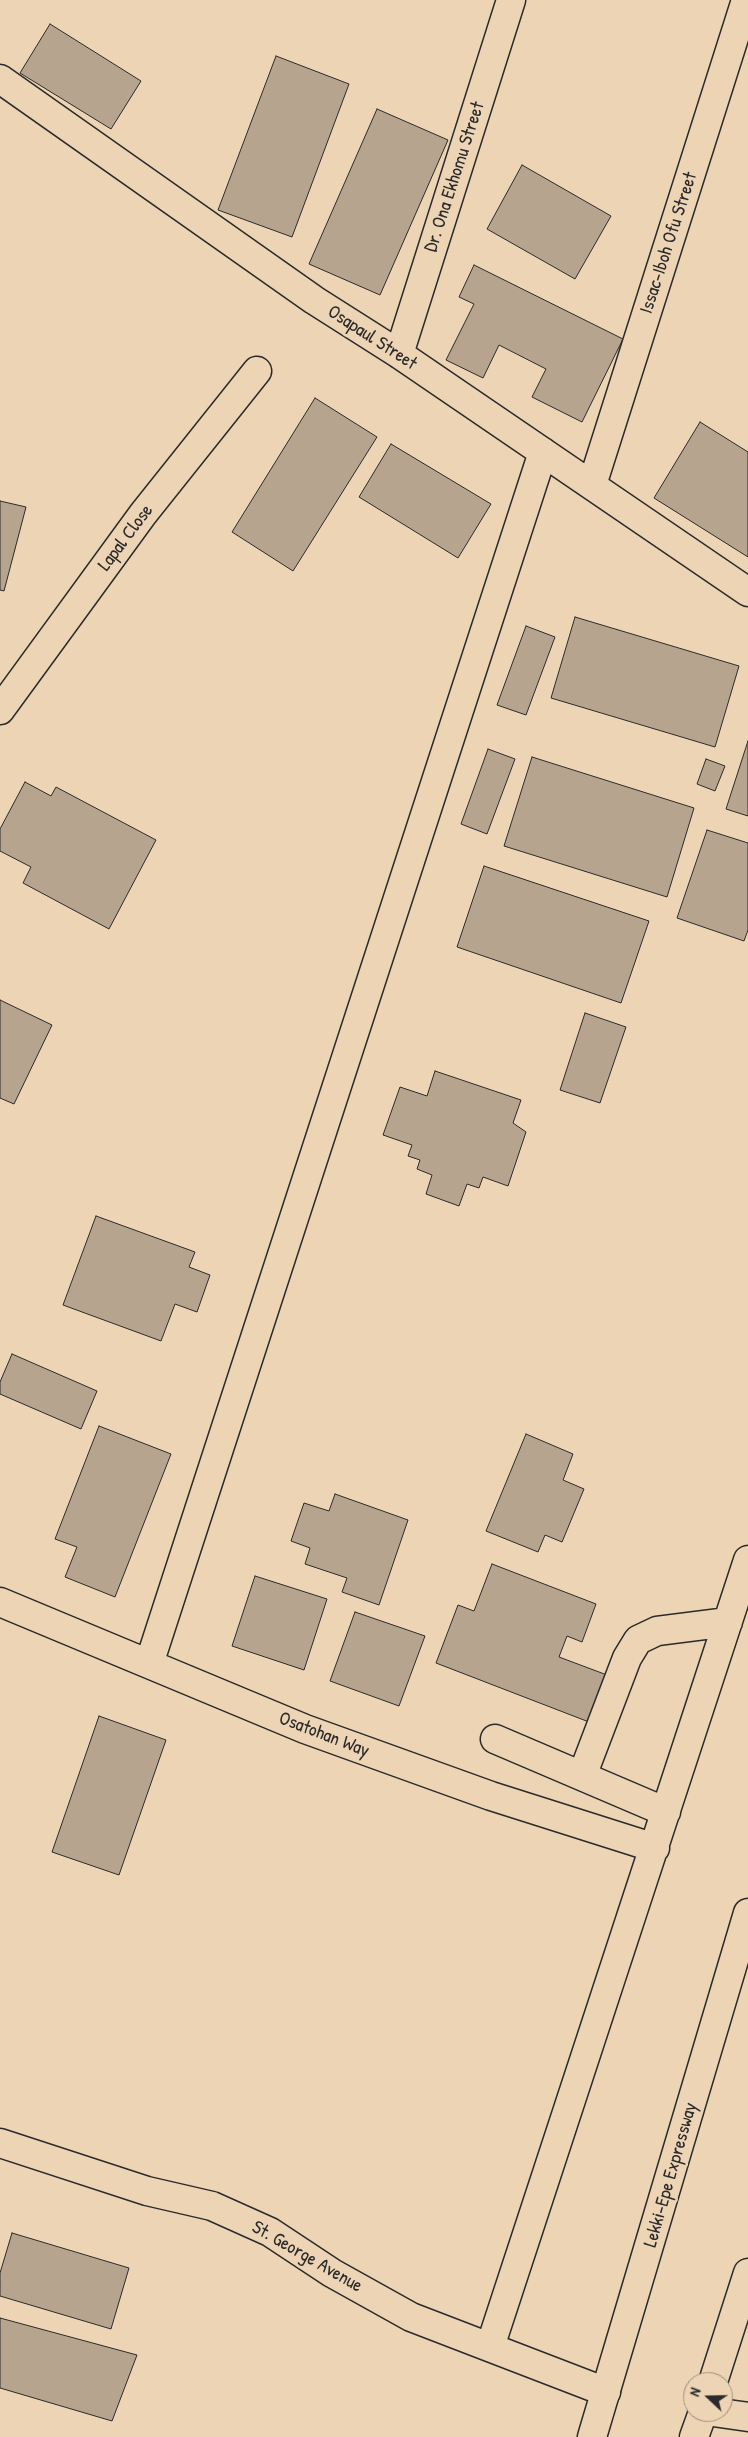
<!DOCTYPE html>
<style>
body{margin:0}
#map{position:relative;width:748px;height:2437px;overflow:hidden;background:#edd4b5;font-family:"Patrick Hand",sans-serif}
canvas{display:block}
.north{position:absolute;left:683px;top:2372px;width:50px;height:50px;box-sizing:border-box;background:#edd4b5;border:1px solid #9f907e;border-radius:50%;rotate:291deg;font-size:14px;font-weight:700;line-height:20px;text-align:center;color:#2b2b2b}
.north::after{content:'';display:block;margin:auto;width:18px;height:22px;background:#2b2b2b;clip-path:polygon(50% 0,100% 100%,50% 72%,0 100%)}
</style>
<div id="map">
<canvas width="748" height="2437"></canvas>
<div class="north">N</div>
</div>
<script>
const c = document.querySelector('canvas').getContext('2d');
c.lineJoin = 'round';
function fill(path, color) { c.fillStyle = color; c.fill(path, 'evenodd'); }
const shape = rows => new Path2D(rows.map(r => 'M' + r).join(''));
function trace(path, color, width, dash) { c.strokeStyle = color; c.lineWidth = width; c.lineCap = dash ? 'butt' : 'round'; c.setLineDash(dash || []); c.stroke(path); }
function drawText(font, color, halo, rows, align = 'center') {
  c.font = font + ' "Patrick Hand",sans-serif'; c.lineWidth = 5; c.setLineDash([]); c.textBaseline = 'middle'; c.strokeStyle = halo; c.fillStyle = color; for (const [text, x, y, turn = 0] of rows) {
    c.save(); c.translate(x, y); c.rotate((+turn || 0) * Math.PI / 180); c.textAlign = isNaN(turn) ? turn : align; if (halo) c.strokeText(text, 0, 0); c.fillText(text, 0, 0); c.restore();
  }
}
const building = shape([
 [50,24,141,81,111,129,20,73,50,24],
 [276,56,349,84,292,237,218,210,276,56],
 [377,109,448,140,380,295,309,264,377,109],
 [522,165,611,216,575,279,487,229,522,165],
 [474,265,623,339,582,422,532,397,546,369,499,345,483,378,446,360,474,304,459,297,474,265],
 [315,398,377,437,293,571,232,532,315,398],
 [700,422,748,452,748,557,654,498,700,422],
 [391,444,491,504,458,558,359,497,391,444],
 [0,501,26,507,4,591,0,590,0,501],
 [575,617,739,666,715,747,551,698,575,617],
 [526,626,555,637,526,715,497,705,526,626],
 [748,741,748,816,726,809,748,741],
 [488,749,515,759,487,834,461,824,488,749],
 [532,757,694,808,667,897,504,846,532,757],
 [706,759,725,766,715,791,697,784,706,759],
 [25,782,51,796,56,787,156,840,109,929,23,883,31,867,0,851,0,829,25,782],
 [707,830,748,843,748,930,744,941,677,918,707,830],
 [484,866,649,921,621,1003,457,947,484,866],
 [0,1000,52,1025,14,1104,0,1098,0,1000],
 [585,1013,626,1027,600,1103,560,1090,585,1013],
 [435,1071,521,1100,513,1123,526,1132,508,1186,483,1177,479,1188,467,1184,459,1206,426,1194,432,1175,417,1169,420,1160,408,1156,412,1145,383,1135,400,1087,427,1096,435,1071],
 [96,1216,195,1252,189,1267,210,1275,197,1312,175,1304,161,1341,63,1305,96,1216],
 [12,1354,97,1391,81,1429,0,1394,0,1382,12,1354],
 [99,1426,171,1454,115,1597,65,1577,77,1547,55,1539,99,1426],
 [526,1434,573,1454,563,1480,584,1489,562,1542,545,1535,538,1552,486,1531,526,1434],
 [335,1494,408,1520,379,1605,342,1592,347,1578,305,1564,310,1548,291,1541,304,1503,329,1511,335,1494],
 [492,1564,596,1604,582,1642,567,1636,559,1657,607,1675,589,1722,436,1663,458,1605,474,1611,492,1564],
 [255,1576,327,1599,304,1670,232,1646,255,1576],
 [355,1612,425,1636,399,1706,330,1681,355,1612],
 [99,1716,166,1740,119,1875,52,1852,99,1716],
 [12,2233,129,2268,111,2329,0,2296,0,2273,12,2233],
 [0,2318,137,2355,112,2421,0,2388,0,2318]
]);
fill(building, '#b7a48e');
trace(building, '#2b2b2b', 1);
const minor = shape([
 [0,79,314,300,399,354,748,592],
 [399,354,511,0],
 [592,485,746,0],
 [0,710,143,514,257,371],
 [0,1602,305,1729,491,1796,655,1848],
 [149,1664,543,452],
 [495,1739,666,1812],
 [582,1776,627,1658,638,1640,657,1631,728,1622],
 [0,2143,147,2191,212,2206,270,2232,332,2273,411,2317,606,2392],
 [490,2347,748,1560],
 [713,2412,748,2417]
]);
const highway = shape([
 [713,2382,748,2273],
 [592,2437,748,1913],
 [694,2437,703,2412]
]);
trace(minor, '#2b2b2b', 31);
trace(highway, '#2b2b2b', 31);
trace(minor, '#edd4b5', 28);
trace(highway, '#edd4b5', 28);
drawText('19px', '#2b2b2b', '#edd4b5', [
 ["Dr. Ona Ekhomu Street",455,177,-72],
 ["Issac-Iboh Ofu Street",669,243,-72],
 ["Osapaul Street",372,338,33],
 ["Lapal Close",126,538,-53],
 ["Osatohan Way",324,1735,21],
 ["Lekki-Epe Expressway",671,2175,-74],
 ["St. George Avenue",307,2257,30]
]);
</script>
